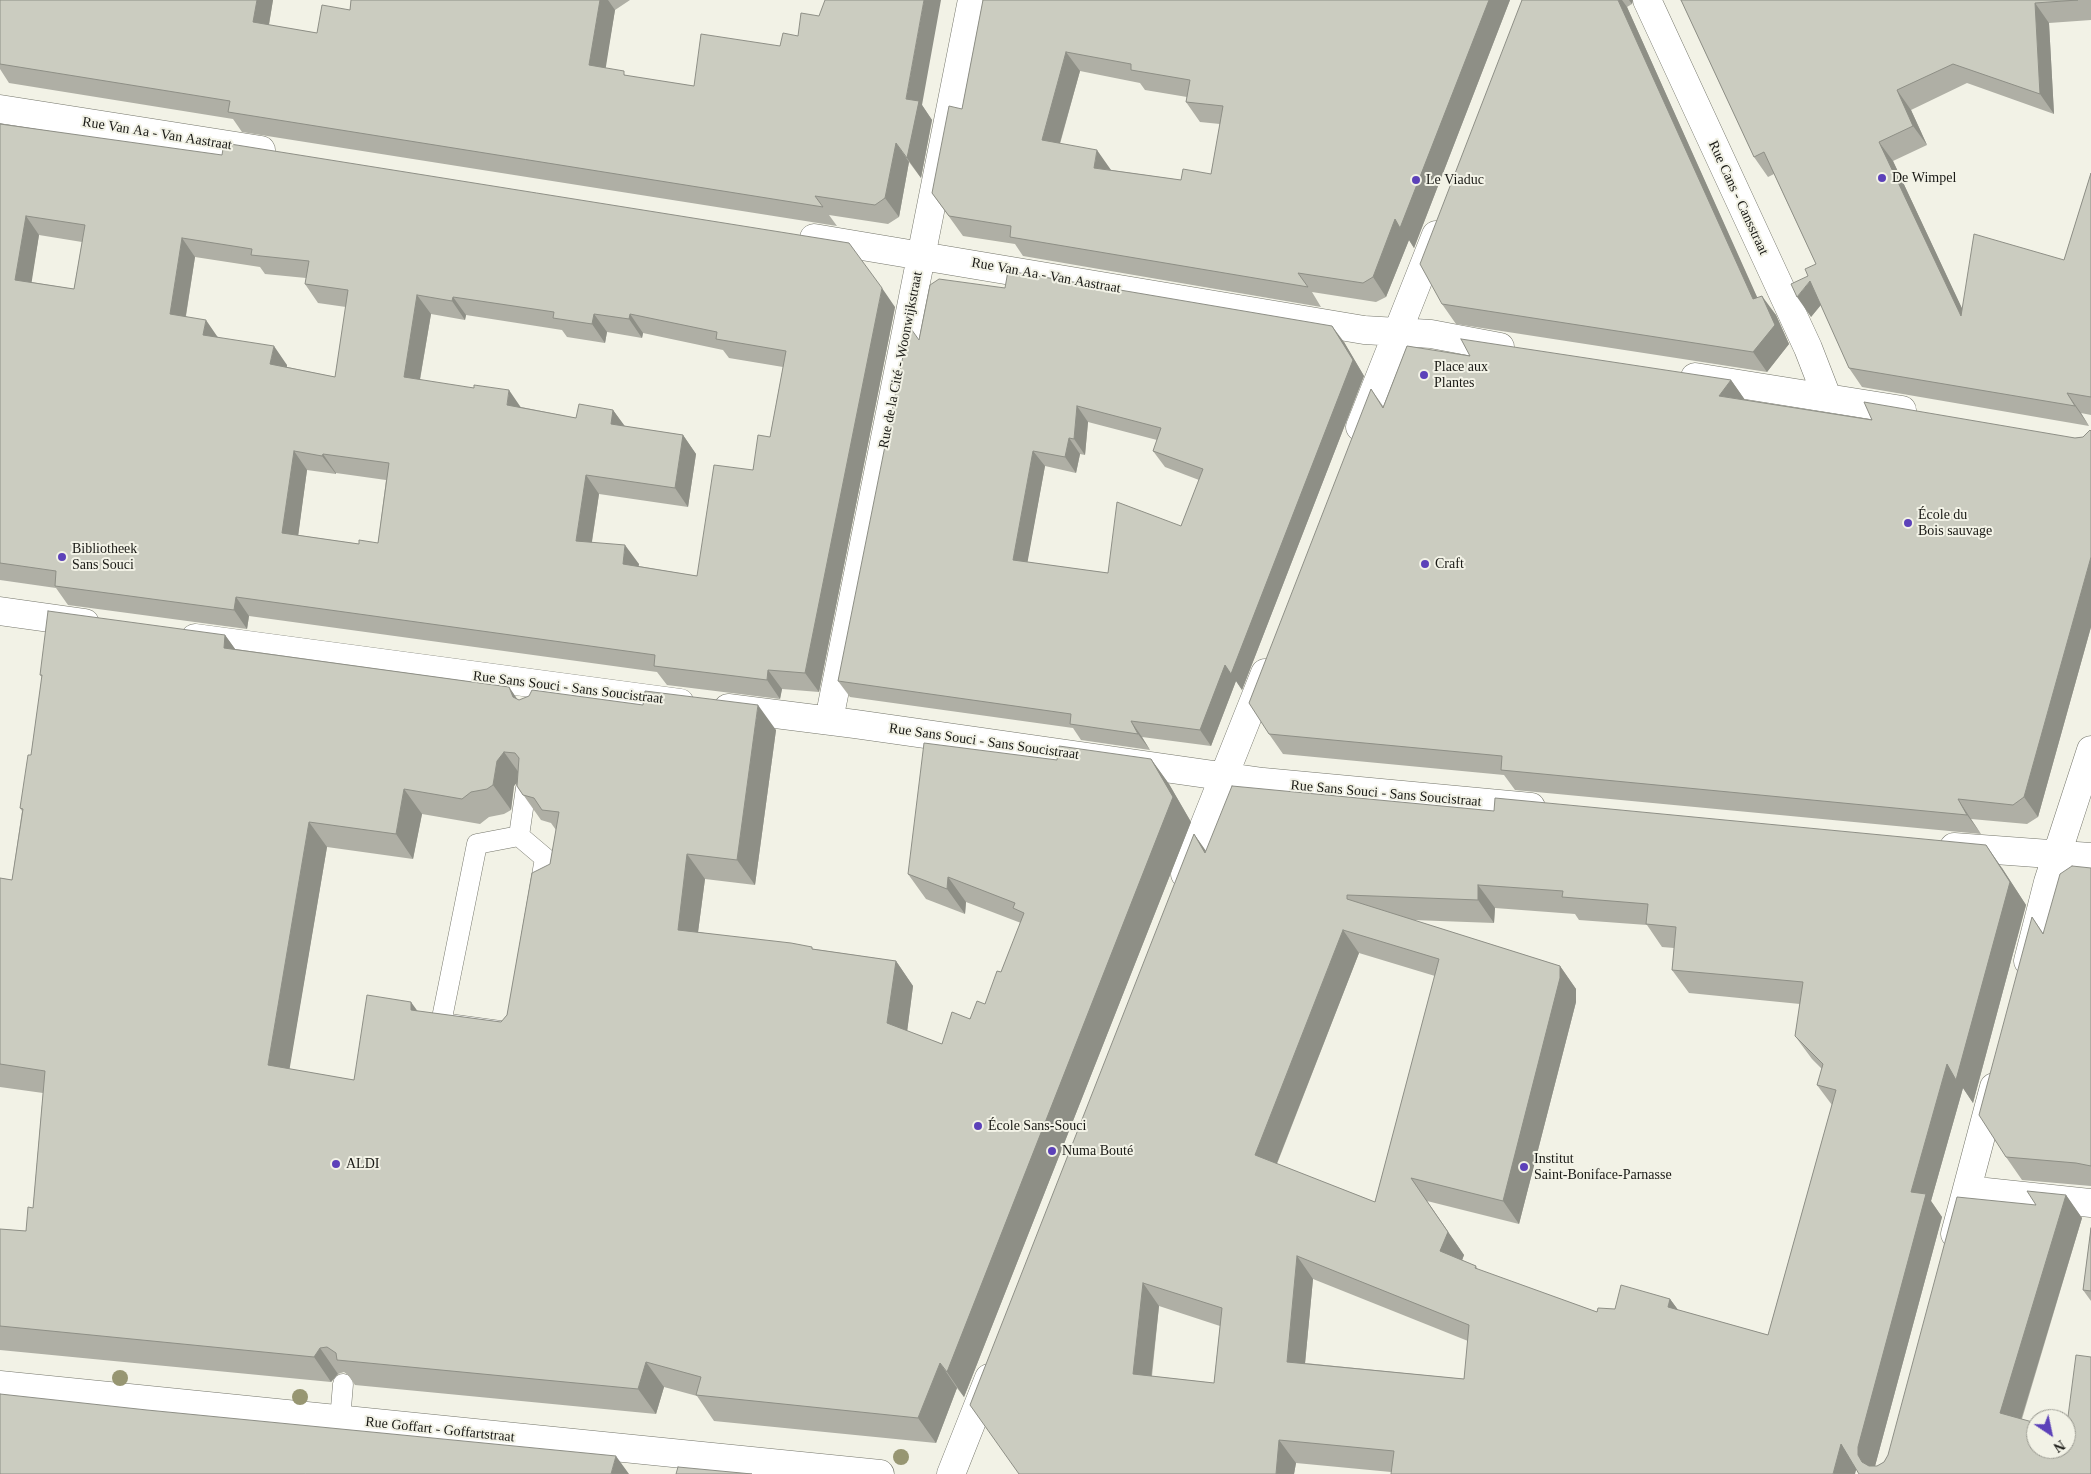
<!DOCTYPE html>
<meta charset="utf-8">
<style>
body{margin:0}
#map{position:relative;width:2091px;height:1474px;overflow:hidden;background:#f2f2e6;font-family:Georgia,serif}
canvas{display:block}
.north{position:absolute;left:2026px;top:1409px;width:50px;height:50px;box-sizing:border-box;background:#f2f2e6;border:1px solid #9b9b92;border-radius:50%;rotate:146deg;font-size:14px;font-weight:700;line-height:20px;text-align:center;color:#191915}
.north::after{content:'';display:block;margin:auto;width:18px;height:22px;background:#5c41b9;clip-path:polygon(50% 0,100% 100%,50% 72%,0 100%)}
</style>
<div id="map">
<canvas width="2091" height="1474"></canvas>
<div class="north">N</div>
</div>
<script>
const c = document.querySelector('canvas').getContext('2d');
c.lineJoin = 'round';
const shape = rows => new Path2D(rows.map(r => 'M' + r).join(''));
function trace(path, color, width, dash) { c.strokeStyle = color; c.lineWidth = width; c.lineCap = dash ? 'butt' : 'round'; c.setLineDash(dash || []); c.stroke(path); }
function fill(path, color) { c.fillStyle = color; c.fill(path, 'evenodd'); }
function drawText(font, color, halo, rows, align = 'center') {
  c.font = font + ' Georgia,serif'; c.lineWidth = 4; c.setLineDash([]); c.textBaseline = 'middle'; c.strokeStyle = halo; c.fillStyle = color; for (const [text, x, y, turn = 0] of rows) {
    c.save(); c.translate(x, y); c.rotate((+turn || 0) * Math.PI / 180); c.textAlign = isNaN(turn) ? turn : align; if (halo) c.strokeText(text, 0, 0); c.fillText(text, 0, 0); c.restore();
  }
}
const lane = shape([
 [519,836,545,858,515,1033,441,1023,477,844,519,836],
 [519,836,526,788],
 [340,1420,343,1384]
]);
const street = shape([
 [1647,0,1808,348,1827,397],
 [0,109,261,150],
 [814,238,1364,330,1431,334,1500,347],
 [1695,377,1902,410],
 [1360,427,1436,235],
 [0,611,85,623],
 [195,638,680,703],
 [728,708,855,724,1263,782,1531,807],
 [829,720,972,0],
 [1954,847,2091,857],
 [1185,874,1265,673],
 [2028,961,2048,882,2091,750],
 [1967,1190,2091,1203],
 [1955,1234,1994,1087],
 [0,1385,880,1474],
 [951,1474,989,1378]
]);
trace(lane, '#75766b', 21);
trace(street, '#75766b', 29);
trace(lane, '#fff', 20);
trace(street, '#fff', 28);
c.fillStyle = '#979672';
for (const [x, y] of [
 [120,1378],
 [300,1397],
 [901,1457]
]) { c.beginPath(); c.arc(x, y, 8, 0, 2 * Math.PI); c.fill(); }
fill(shape([
 [0,0,273,0,269,25,317,33,350,10,351,0,630,0,615,10,605,68,628,76,694,86,922,105,932,120,921,178,909,162,899,217,888,224,829,215,837,226,242,132,233,119,9,83,0,69],
 [983,0,1510,0,1414,248,1409,240,1386,297,1376,302,1312,292,1321,307,1023,256,1015,244,963,236,932,193,962,109],
 [1080,71,1140,83,1145,90,1187,97,1186,102,1200,122,1220,124,1211,174,1181,180,1111,170,1060,144],
 [1522,0,1633,0,1632,4,1627,7,1757,298,1776,315,1789,344,1767,372,1456,324,1442,304],
 [1681,0,2091,0,2091,20,2049,23,2054,114,1967,83,1911,110,1927,145,1893,161,1962,309,2064,260,2091,173,2091,415,2081,413,2089,426,1862,387,1849,368,1821,305,1811,317,1808,276,1816,264,1774,174,1768,177,1754,157],
 [0,124,895,307,819,692,782,689,780,699,667,685,657,672,249,616,247,629,68,605,56,588,0,580],
 [39,235,82,242,74,289,31,282],
 [195,257,260,267,265,274,306,278,305,284,318,303,346,307,335,377,287,367,287,365,218,337,186,316],
 [431,314,465,320,466,315,562,330,567,337,605,343,607,332,642,338,643,333,723,350,729,358,783,367,770,437,697,576,638,566,639,564,592,542,599,494,688,507,696,454,683,435,624,426,613,410,576,418,521,407,420,380],
 [307,470,336,474,336,473,386,480,378,543,359,544,298,535],
 [919,340,1344,342,1364,376,1242,690,1236,681,1211,746,1142,737,1150,750,1081,740,1073,728,850,697,838,681],
 [1088,422,1157,440,1153,451,1165,467,1199,480,1181,526,1108,573,1027,562,1045,466,1076,473,1080,454,1085,455],
 [1470,356,1731,380,1745,400,1872,420,2075,438,2083,437,2091,431,2091,627,2038,817,2027,824,1971,819,1981,834,1515,790,1504,775,1283,754,1269,734,1371,389,1383,406],
 [225,635,235,649,509,687,517,699,519,700,776,730,755,885,705,879,698,932,896,961,913,986,907,1031,942,1044,985,1004,1001,972,1021,923,966,902,965,914,926,899,908,874,1057,760,1151,759,1169,784,1191,822,964,1397,957,1388,936,1443,714,1421,697,1396,664,1387,656,1414,355,1385,348,1375,344,1372,338,1374,331,1382,0,1350,0,1229,26,1231,33,1208,43,1093,0,1087,0,878,12,880,22,811,20,808,31,755,42,677,40,675],
 [517,782,517,786,541,820,551,823,556,830,550,864,507,1015,501,1022,417,1011,354,1080,289,1069,327,847,413,859,422,814,480,824,489,817,504,814,511,810,514,786],
 [1194,834,1206,851,2002,868,2026,905,1973,1103,1963,1088,1931,1201,1942,1217,1875,1466,1877,1466,1884,1462,2036,1205,2066,1195,2082,1218,2022,1419,2066,1449,2091,1474,1856,1470,1391,1472,1296,1463,1294,1474,1019,1474],
 [1495,908,1575,914,1579,920,1647,925,1662,947,1674,948,1672,970,1689,993,1800,1004,1795,1036,1812,1059,1822,1069,1817,1085,1832,1105,1768,1335,1678,1310,1670,1299,1597,1312,1478,1270,1476,1266,1462,1260,1464,1255,1427,1201,1519,1224,1576,1002,1576,989,1560,966,1413,920,1494,923],
 [1359,953,1435,976,1375,1202,1277,1164],
 [1313,1279,1468,1341,1464,1379,1305,1363],
 [1159,1306,1220,1326,1214,1383,1152,1376],
 [2091,868,2091,1186,2022,1180,2006,1157,2032,917,2043,933],
 [2091,1228,2091,1301,2083,1290]
]), '#afafa5');
fill(shape([
 [257,0,273,0,266,41,253,22],
 [600,0,608,0,615,10,603,85,589,65],
 [924,0,941,0,922,105,932,120,921,178,907,158,906,99],
 [1489,0,1510,0,1414,248,1409,240,1386,297,1373,277,1395,219],
 [1618,0,1622,0,1627,7,1767,319,1753,299],
 [1629,0,1633,0,1632,4],
 [2035,3,2049,23,2054,114,2040,94],
 [1066,52,1080,71,1055,160,1042,140],
 [1897,90,1911,110,1927,145,1913,126],
 [1879,142,1893,161,1975,336,1961,316],
 [896,143,909,162,899,217,885,198],
 [1097,150,1111,170,1094,168],
 [26,216,39,235,29,299,15,280],
 [182,238,195,257,183,333,170,314],
 [1810,281,1824,301,1811,317,1797,297],
 [882,288,895,307,819,692,805,673],
 [417,295,431,314,417,396,404,377],
 [1762,296,1776,315,1789,344,1767,372,1753,352],
 [453,297,466,315,465,320,452,301],
 [594,314,607,332,605,343,592,324],
 [630,314,643,333,642,338,629,319],
 [206,320,219,339,203,335],
 [1332,326,1344,342,1364,376,1242,690,1236,681,1211,746,1200,730],
 [274,346,287,365,284,383,270,364],
 [1731,380,1745,400,1719,396],
 [509,390,522,409,507,405],
 [2067,393,2081,413,2089,426,2075,406],
 [1077,406,1088,422,1085,455,1074,439],
 [613,410,627,429,611,424],
 [683,435,696,454,688,507,675,488],
 [1069,438,1080,454,1076,473,1065,457],
 [294,451,307,470,296,552,282,533],
 [1033,451,1045,466,1025,576,1013,560],
 [323,454,336,473,336,474,322,456],
 [586,475,599,494,589,560,576,541],
 [625,545,639,564,636,583,623,564],
 [2091,557,2091,627,2038,817,2024,797],
 [236,597,249,616,247,629,234,610],
 [225,635,243,660,224,648],
 [768,670,782,689,780,699,767,680],
 [509,687,526,712,513,697],
 [758,705,776,730,755,885,737,860],
 [1131,721,1142,737,1150,750,1138,734],
 [504,752,522,777,514,786,511,810,493,785,497,761],
 [1151,759,1169,784,1191,822,964,1397,947,1372],
 [404,789,422,814,413,859,396,834],
 [1958,799,1971,819,1981,834,1967,815],
 [309,822,327,847,286,1090,268,1065],
 [1194,834,1210,857,1205,853],
 [1986,845,2002,868,2026,905,1973,1103,1963,1088,1931,1201,1942,1217,1874,1470,1862,1462,1858,1455,1858,1447,1911,1192,1947,1064],
 [687,854,705,879,695,955,678,930],
 [948,877,966,902,965,914,947,889],
 [1478,885,1495,908,1494,923,1478,900],
 [1343,930,1359,953,1271,1178,1255,1155],
 [896,961,913,986,905,1048,887,1023],
 [1560,966,1576,989,1576,1002,1519,1224,1503,1201],
 [411,1002,429,1027,411,1010],
 [1411,1178,1464,1255,1457,1274,1440,1251],
 [2066,1195,2082,1218,2016,1436,2000,1413],
 [1297,1256,1313,1279,1303,1385,1287,1362],
 [1143,1283,1159,1306,1149,1397,1133,1374],
 [1670,1299,1687,1322,1668,1307],
 [320,1348,338,1374,331,1382,314,1357],
 [646,1362,664,1387,656,1414,638,1389],
 [940,1363,957,1388,936,1443,918,1418],
 [1279,1440,1296,1463,1294,1474,1276,1474],
 [1841,1444,1857,1467,1855,1474,1833,1474],
 [616,1456,629,1474,611,1474]
]), '#8e8f86');
const building = shape([
 [0,0,257,0,253,22,317,33,322,5,350,10,351,0,600,0,589,65,624,71,624,75,694,86,701,34,780,46,783,33,798,36,801,13,819,16,825,0,924,0,906,99,919,101,907,158,896,143,885,198,875,205,815,196,823,207,228,112,230,101,0,64,0,0],
 [983,0,1489,0,1400,228,1395,219,1373,277,1363,283,1298,273,1308,287,1010,237,1011,226,949,216,932,193,949,106,962,109,983,0],
 [1066,52,1131,64,1131,70,1190,80,1186,102,1223,106,1211,174,1183,169,1181,180,1094,168,1097,150,1042,140,1066,52],
 [1522,0,1618,0,1753,299,1762,296,1775,325,1753,352,1442,304,1420,264,1522,0],
 [1681,0,2078,0,2035,3,2040,94,1953,64,1897,90,1913,126,1879,142,1961,316,1974,234,2064,260,2091,173,2091,397,2067,393,2075,406,1849,368,1810,281,1797,297,1791,284,1808,276,1805,269,1816,264,1764,152,1754,157,1681,0],
 [0,124,222,155,224,143,849,243,882,288,805,673,768,670,767,680,654,666,655,655,236,597,234,610,55,586,56,571,0,563,0,124],
 [26,216,85,225,74,289,15,280,26,216],
 [182,238,252,249,251,255,309,261,305,284,348,290,335,377,270,364,274,346,203,335,206,320,170,314,182,238],
 [417,295,452,301,453,297,554,312,553,318,592,324,594,314,629,319,630,314,717,332,716,339,786,351,770,437,758,435,753,470,714,465,697,576,623,564,625,545,576,541,586,475,675,488,683,435,611,424,613,410,579,404,576,418,507,405,509,390,474,385,474,388,404,377,417,295],
 [294,451,322,456,323,454,389,463,378,543,359,540,359,544,282,533,294,451],
 [1008,271,1332,326,1353,360,1231,674,1225,665,1200,730,1131,721,1138,734,1070,724,1071,714,838,681,909,326,919,340,930,285,939,279,1005,288,1008,271],
 [1077,406,1161,428,1153,451,1203,469,1181,526,1117,502,1108,573,1013,560,1033,451,1065,457,1069,438,1074,439,1077,406],
 [1461,339,1731,380,1719,396,1872,420,1864,402,2075,438,2083,437,2090,430,2091,431,2091,557,2024,797,2013,805,1958,799,1967,815,1501,770,1502,756,1269,734,1249,703,1371,389,1383,408,1407,346,1470,356,1461,339],
 [48,611,225,635,224,648,509,687,513,697,519,700,529,696,532,690,643,705,645,691,758,705,737,860,687,854,678,930,791,943,812,947,812,949,896,961,887,1023,942,1044,952,1012,970,1019,977,1001,985,1004,997,971,1001,972,1024,913,1013,908,1015,903,948,877,947,889,908,874,924,743,1057,760,1059,746,1151,759,1173,797,947,1372,940,1363,918,1418,696,1395,701,1377,646,1362,638,1389,337,1360,336,1353,327,1347,320,1348,314,1357,0,1326,0,1229,26,1231,28,1207,33,1208,45,1071,0,1064,0,878,12,880,23,809,20,808,28,755,31,755,42,675,40,675,48,611],
 [504,752,515,753,519,758,517,786,523,795,534,798,542,810,559,812,550,864,532,873,507,1015,501,1022,411,1010,411,1002,367,995,354,1080,268,1065,309,822,396,834,404,789,462,799,471,792,487,789,493,785,497,761,504,752],
 [1232,786,1494,811,1495,798,1986,845,2010,882,1956,1080,1947,1064,1911,1192,1926,1194,1858,1447,1858,1455,1862,1462,1869,1466,1877,1466,1884,1462,1888,1455,1957,1197,2036,1205,2027,1191,2066,1195,2000,1413,2036,1423,2036,1449,2066,1449,2066,1432,2076,1355,2091,1357,2091,1474,1859,1474,1841,1444,1833,1474,1391,1474,1394,1451,1279,1440,1276,1474,1019,1474,970,1405,1194,834,1205,853,1232,786],
 [1478,885,1563,891,1562,897,1648,904,1646,924,1676,927,1672,970,1803,982,1795,1036,1823,1064,1817,1085,1836,1090,1768,1335,1668,1307,1670,1299,1621,1285,1615,1309,1598,1308,1597,1312,1475,1268,1476,1266,1440,1251,1448,1232,1411,1178,1503,1201,1560,978,1560,966,1347,899,1347,895,1478,900,1478,885],
 [1343,930,1439,959,1375,1202,1255,1155,1343,930],
 [1297,1256,1469,1325,1464,1379,1287,1362,1297,1256],
 [1143,1283,1222,1308,1214,1383,1133,1374,1143,1283],
 [2072,866,2091,868,2091,1166,2076,1163,2006,1157,1979,1115,2032,917,2043,934,2060,874,2072,866],
 [2091,1228,2091,1291,2083,1290,2091,1228],
 [0,1394,147,1410,616,1456,611,1474,0,1474,0,1394],
 [678,1467,752,1474,676,1474,678,1467]
]);
fill(building, '#cbccc0');
trace(building, '#8e8f86', 1);
for (const [x, y, r, color] of [
 [1882,178,5,"#5c41b9"],
 [1416,180,5,"#5c41b9"],
 [1424,375,5,"#5c41b9"],
 [1908,523,5,"#5c41b9"],
 [62,557,5,"#5c41b9"],
 [1425,564,5,"#5c41b9"],
 [978,1126,5,"#5c41b9"],
 [1052,1151,5,"#5c41b9"],
 [336,1164,5,"#5c41b9"],
 [1524,1167,5,"#5c41b9"]
]) { const dot = new Path2D(); dot.arc(x, y, r, 0, 2 * Math.PI); c.fillStyle = color; c.fill(dot); trace(dot, '#f2f2e6', 2); }
drawText('14px', '#191915', '#f2f2e6', [
 ["Rue Van Aa - Van Aastraat",157,134,9],
 ["Rue Cans - Cansstraat",1738,198,65],
 ["Rue Van Aa - Van Aastraat",1046,276,10],
 ["Rue de la Cité - Woonwijkstraat",901,360,-79],
 ["Rue Sans Souci - Sans Soucistraat",568,688,7],
 ["Rue Sans Souci - Sans Soucistraat",984,742,8],
 ["Rue Sans Souci - Sans Soucistraat",1386,794,5],
 ["Rue Goffart - Goffartstraat",440,1430,6]
]);
drawText('14px', '#191915', '#f2f2e6', [
 ["De Wimpel",1892,178],
 ["Le Viaduc",1426,180],
 ["Place aux",1434,367],
 ["Plantes",1434,383],
 ["École du",1918,515],
 ["Bois sauvage",1918,531],
 ["Bibliotheek",72,549],
 ["Sans Souci",72,565],
 ["Craft",1435,564],
 ["École Sans-Souci",988,1126],
 ["Numa Bouté",1062,1151],
 ["Institut",1534,1159],
 ["Saint-Boniface-Parnasse",1534,1175],
 ["ALDI",346,1164]
], 'left');
</script>
